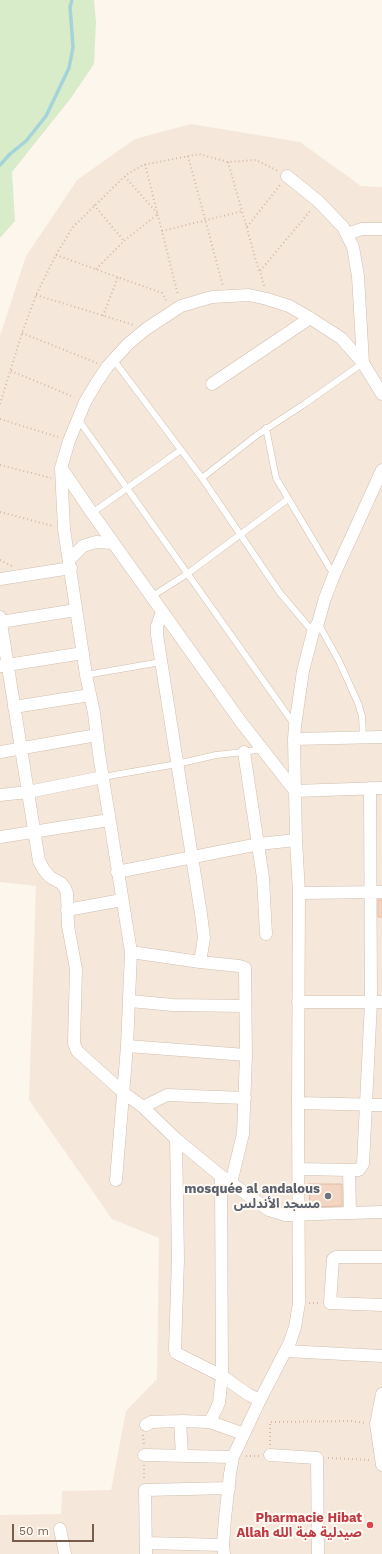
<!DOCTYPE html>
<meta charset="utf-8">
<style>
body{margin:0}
#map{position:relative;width:382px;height:1554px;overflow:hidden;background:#fdf6ec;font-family:"Work Sans",sans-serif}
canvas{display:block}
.scale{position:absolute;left:12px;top:1524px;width:82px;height:18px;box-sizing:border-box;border:2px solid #7a5c4d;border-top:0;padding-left:5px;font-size:12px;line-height:14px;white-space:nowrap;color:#7a5c4d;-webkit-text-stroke:3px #fffaf3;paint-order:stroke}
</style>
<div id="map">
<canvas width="382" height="1554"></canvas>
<div class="scale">50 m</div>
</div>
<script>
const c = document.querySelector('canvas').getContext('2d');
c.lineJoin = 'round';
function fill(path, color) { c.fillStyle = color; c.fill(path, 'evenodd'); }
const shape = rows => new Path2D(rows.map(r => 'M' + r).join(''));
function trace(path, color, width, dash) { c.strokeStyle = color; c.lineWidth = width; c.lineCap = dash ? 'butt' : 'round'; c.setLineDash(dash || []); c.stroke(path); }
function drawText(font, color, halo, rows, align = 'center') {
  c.font = font + ' "Work Sans","Noto Sans Arabic",sans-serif'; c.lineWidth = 4; c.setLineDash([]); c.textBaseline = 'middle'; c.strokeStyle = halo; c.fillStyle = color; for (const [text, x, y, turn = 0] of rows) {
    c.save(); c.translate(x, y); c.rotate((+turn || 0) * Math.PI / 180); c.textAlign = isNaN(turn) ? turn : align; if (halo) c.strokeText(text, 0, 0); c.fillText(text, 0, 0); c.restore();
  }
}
fill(shape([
 [191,124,300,142,361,186,382,187,382,1554,0,1554,0,1515,61,1514,62,1491,111,1490,126,1411,157,1379,159,1238,112,1219,29,1100,36,886,0,882,0,336,26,256,77,180,135,139]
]), '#f5e8da');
fill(shape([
 [0,0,94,0,96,22,94,64,71,98,12,172,15,221,0,238]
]), '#d8ecc9');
trace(shape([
 [0,165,10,154,26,141,46,116,69,68,73,47,70,7,72,0]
]), '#a5d3da', 3.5);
const building = shape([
 [378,900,382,900,382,917,378,917,378,900],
 [309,1184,342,1184,342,1206,310,1207,309,1184]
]);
fill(building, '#f3d5c3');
trace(building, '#e6bba3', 1);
const service = shape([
 [113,359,202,478,280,593,313,632],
 [78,419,294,724],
 [266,428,276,478,334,575],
 [202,478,257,435,303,405,363,363],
 [92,513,181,450],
 [151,597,187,574,288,499],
 [318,623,339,661,358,703,362,716,363,737],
 [86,675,161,662],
 [103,777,177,764,216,755,244,752,261,749]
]);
const minor = shape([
 [287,176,318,201,343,227,353,247,358,276,363,363],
 [347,234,362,229,382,229],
 [212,384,310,318],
 [62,469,92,513,241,722,295,791,382,788],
 [69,560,83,546,96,542,113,543],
 [0,579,71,568],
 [162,612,157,626,157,635,201,914,204,938,200,962],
 [0,617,39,861,44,870,50,877,61,883,65,888,67,893,68,926,76,969,74,1043,77,1051,124,1093,143,1107,176,1139,221,1176,269,1210,285,1215,382,1212],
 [0,622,76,610],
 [1,666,83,653],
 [14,707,90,695],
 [294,739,382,737],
 [0,752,97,735],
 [244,752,263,878,266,934],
 [0,795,28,792,103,777],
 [0,837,109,820],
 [117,872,259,844,296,840],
 [299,893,382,892],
 [67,910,122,900],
 [131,952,200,962,239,966,245,968,246,1055,243,1134,231,1183],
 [130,1001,173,1005,245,1006],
 [298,1002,382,1002],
 [127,1046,246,1055],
 [298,1103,382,1105],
 [143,1107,167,1095,245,1098],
 [176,1139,178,1259,175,1350,176,1353,222,1376,249,1395,260,1400],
 [299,1169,349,1170],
 [116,1180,127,1046,131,952,99,754,94,713,86,675,64,529,61,468,69,441,85,402,97,382,107,367,128,344,146,329,181,306,212,297,249,295,267,299,289,306,310,318,341,338,363,363,382,394],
 [350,1213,349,1170,359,1170,363,1164,371,1002,370,788],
 [382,1257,336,1257,333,1259,330,1303,382,1305],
 [286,1351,382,1356],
 [382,1394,376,1424,382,1465],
 [180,1421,182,1455],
 [210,1422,219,1403,222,1376,221,1176],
 [146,1425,151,1422,180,1421,210,1422,244,1434],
 [144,1455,233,1457],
 [270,1455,317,1458,318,1554],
 [60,1529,65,1554],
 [146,1543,223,1545],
 [146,1554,145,1490,229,1488],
 [224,1554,223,1545,225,1518,230,1474,233,1457,260,1400,290,1342,295,1327,299,1303,298,1103,299,893,296,840,294,739,295,726,303,671,313,632,318,623,325,598,334,575,382,470]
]);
trace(service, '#d1beb0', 7);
trace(minor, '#d1beb0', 13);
trace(shape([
 [188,156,223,286],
 [228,162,259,271],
 [145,164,178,295],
 [94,205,124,241],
 [247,227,280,185],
 [162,231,243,211],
 [56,255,162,293,167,302],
 [96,269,124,241,158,214,125,177],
 [264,286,260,271,311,210],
 [36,295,134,325],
 [103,316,118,277],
 [22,333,97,363],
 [11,371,74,397],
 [0,404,22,333,36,295,56,255,72,228,126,175,143,165,199,154,228,162,256,160,278,171],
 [0,419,58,437],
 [0,465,51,478],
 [0,512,53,526],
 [0,560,12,566],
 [309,1303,319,1303],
 [143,1435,144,1444],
 [270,1445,270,1422,351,1421,365,1423],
 [246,1456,260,1456],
 [328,1458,371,1460],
 [144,1465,144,1478]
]), '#d9b8a5', 2, [1, 3]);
trace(service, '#fff', 6);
trace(minor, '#fff', 12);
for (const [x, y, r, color] of [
 [328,1196,4,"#6b7280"],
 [370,1525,4,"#e0444e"]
]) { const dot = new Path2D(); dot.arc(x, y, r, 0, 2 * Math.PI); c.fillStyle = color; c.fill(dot); trace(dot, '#fffaf3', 1.5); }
drawText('bold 13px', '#5b616d', '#fffaf3', [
 ["mosquée al andalous",320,1189],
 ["مسجد الأندلس",320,1204]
], 'right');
drawText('bold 13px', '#be3a42', '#fffaf3', [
 ["Pharmacie Hibat",362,1518],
 ["Allah صيدلية هبة الله",362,1533]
], 'right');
</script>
